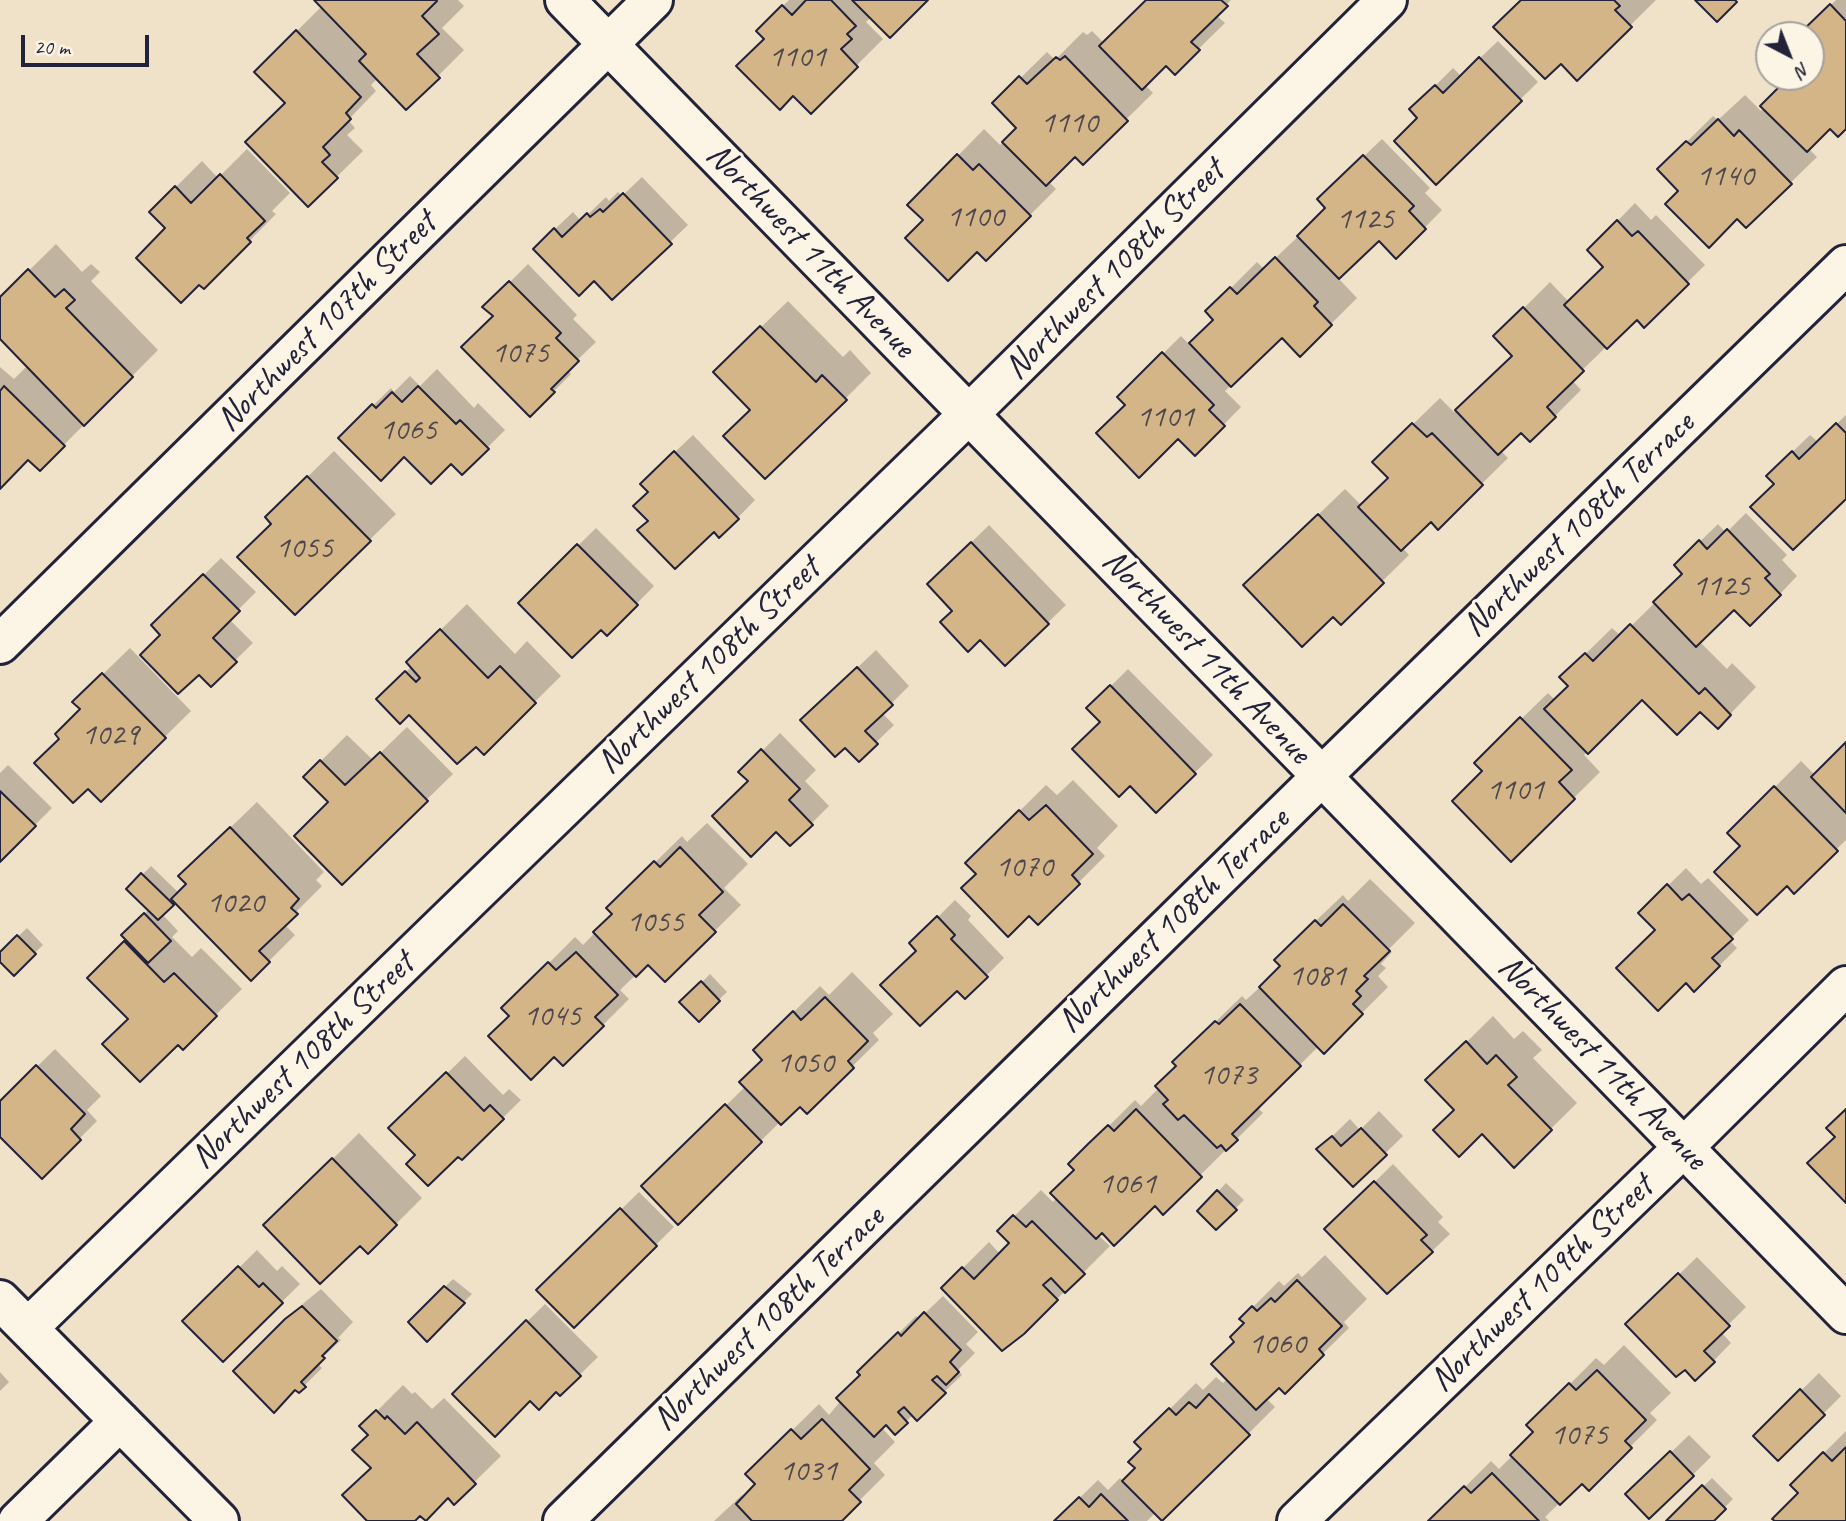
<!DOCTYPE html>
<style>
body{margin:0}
#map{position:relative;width:1846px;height:1521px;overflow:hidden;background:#f0e2c9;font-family:Caveat,sans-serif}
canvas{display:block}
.north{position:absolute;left:1755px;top:21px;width:70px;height:70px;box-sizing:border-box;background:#fcf5e5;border:2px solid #a5a1a1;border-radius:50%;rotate:138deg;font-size:19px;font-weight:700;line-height:28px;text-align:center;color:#22223b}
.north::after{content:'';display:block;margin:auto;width:24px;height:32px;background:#22223b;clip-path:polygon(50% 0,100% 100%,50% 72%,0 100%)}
.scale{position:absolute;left:21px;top:35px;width:128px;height:32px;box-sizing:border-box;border:4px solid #22223b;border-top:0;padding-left:9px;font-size:21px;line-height:24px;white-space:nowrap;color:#22223b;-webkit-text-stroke:5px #fcf5e5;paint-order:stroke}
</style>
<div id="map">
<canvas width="1846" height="1521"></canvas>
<div class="north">N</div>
<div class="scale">20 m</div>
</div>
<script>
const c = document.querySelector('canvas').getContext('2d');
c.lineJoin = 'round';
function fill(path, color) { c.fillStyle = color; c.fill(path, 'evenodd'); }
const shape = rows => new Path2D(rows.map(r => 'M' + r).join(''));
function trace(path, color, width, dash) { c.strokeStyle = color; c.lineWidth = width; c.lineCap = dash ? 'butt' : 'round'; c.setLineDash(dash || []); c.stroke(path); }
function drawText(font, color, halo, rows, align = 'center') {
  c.font = font + ' Caveat,sans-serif'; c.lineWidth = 6; c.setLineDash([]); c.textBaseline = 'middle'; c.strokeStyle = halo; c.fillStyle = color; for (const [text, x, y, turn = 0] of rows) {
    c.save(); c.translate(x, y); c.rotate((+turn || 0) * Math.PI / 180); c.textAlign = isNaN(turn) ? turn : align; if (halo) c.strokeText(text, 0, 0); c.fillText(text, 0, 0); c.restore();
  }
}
fill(shape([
 [316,0,458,0,464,6,442,28,464,50,438,76,378,78,371,85,376,91,348,120,355,128,347,135,363,151,308,205,287,103,256,72,322,6],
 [789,0,925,0,871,17,866,22,883,39,811,111,766,39,758,31],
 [1148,0,1231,0,1216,15,1225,23,1175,72,1166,64,1145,85,1153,93,1083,162,1075,154,1048,181,1056,189,986,259,977,250,925,220,910,205,984,129,1000,145,1018,128,995,103,1047,52,1055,60,1083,32,1087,35,1092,31,1104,43],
 [1523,0,1656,0,1577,78],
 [1836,0,1846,0,1846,127,1830,127,1808,148,1817,157,1746,226,1737,217,1681,191,1659,169,1713,116,1718,120,1745,95,1761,111,1792,77,1811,77,1811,58,1818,51,1811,44,1811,35,1802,34],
 [1498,41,1538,82,1436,182,1419,118,1429,92,1453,68,1461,76],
 [1382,139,1430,188,1425,193,1442,210,1396,257,1379,239,1339,279,1357,298,1300,355,1282,336,1225,391,1241,407,1195,454,1178,437,1127,405,1119,397,1181,336,1190,345,1215,320,1207,312,1257,262,1264,269,1328,208,1319,199],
 [247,149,290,193,272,211,276,214,204,287,168,228,151,212,202,161,218,178],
 [642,177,688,225,612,298,553,231,573,212,581,221,606,197,609,201,618,192,622,196],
 [1635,203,1651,220,1656,215,1705,265,1644,325,1637,317,1572,380,1581,390,1555,416,1522,430,1500,450,1508,458,1438,527,1431,519,1402,547,1409,555,1341,622,1272,559,1345,489,1362,506,1390,478,1374,462,1440,398,1454,412,1514,355,1496,336,1550,282,1569,302,1605,266,1589,250],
 [56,244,82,272,91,264,100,272,91,281,158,350,40,469,29,458,0,487,0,367,14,379,28,365,0,337,0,299],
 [528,264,577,315,573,319,596,342,567,370,571,374,530,415,495,316,485,307],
 [788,301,843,357,850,350,871,373,845,399,752,409,715,372],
 [437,369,474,408,478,403,505,430,462,473,451,462,405,455,340,438,391,388,394,392,410,376,420,386],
 [1846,415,1846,497,1777,484,1786,458,1810,435,1818,442],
 [693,435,755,500,720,536,714,530,650,520,650,492,660,466],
 [334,451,396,514,295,613,273,524,293,491],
 [1746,513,1787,555,1782,560,1797,576,1780,594,1735,607,1699,641,1727,669,1732,663,1756,687,1718,727,1700,709,1642,698,1584,755,1600,772,1511,860,1484,771,1476,763,1548,693,1555,700,1570,686,1562,677,1612,628,1621,636,1684,574,1676,565,1718,524,1726,533],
 [989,525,1066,605,1006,663,929,584],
 [596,528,654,586,607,634,601,628,520,603],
 [221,558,256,592,229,619,253,643,211,684,153,625],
 [467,604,515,654,527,641,561,676,484,752,476,744,379,699,412,666,408,662],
 [130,648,191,711,101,800,61,738,82,709,101,676],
 [876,650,909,686,882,713,894,725,859,759,820,703],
 [1128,669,1213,755,1156,810,1102,722,1089,708],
 [407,727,453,774,342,882,330,802,305,777,347,735,373,760],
 [780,733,816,770,805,781,829,806,811,824,750,780,741,772],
 [1846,744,1846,840,1794,891,1729,833,1801,761,1815,775],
 [8,765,52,808,0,860,0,773],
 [1073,780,1118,826,1097,848,1105,856,1038,923,967,863,1046,785,1057,795],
 [257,802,324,872,316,880,322,886,284,924,295,935,251,979,175,901,162,914,178,931,172,937,192,957,201,948,242,989,183,1047,130,1018,90,978,128,939,124,935,149,909,128,889,151,866,179,893,188,884,207,850],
 [707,823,748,864,724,888,741,905,665,980,648,963,620,990,629,999,603,1025,511,1015,530,982,575,937,583,945,614,913,635,882,682,836,687,842],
 [1686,868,1701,884,1708,878,1749,920,1729,940,1737,948,1695,990,1657,930,1640,913],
 [1370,879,1415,923,1389,949,1392,952,1381,964,1386,968,1378,976,1388,987,1324,1051,1319,1046,1257,1107,1263,1113,1163,1212,1155,1204,1102,1231,1098,1235,1110,1246,1023,1333,943,1288,989,1242,1001,1255,1012,1243,999,1231,1041,1190,1053,1202,1077,1169,1071,1164,1135,1100,1141,1106,1159,1088,1201,1036,1242,996,1246,1000,1283,966,1302,934,1343,895,1348,901],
 [955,900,971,916,968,920,1004,958,965,997,912,943],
 [27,928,43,945,14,973,0,959,0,954],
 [852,972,893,1014,873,1033,879,1040,807,1111,800,1104,781,1121,678,1222,643,1186,746,1086,764,1059,755,1050,820,986,829,995],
 [710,974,727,992,699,1019,682,1002],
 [1493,1016,1514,1039,1523,1031,1542,1050,1533,1058,1577,1103,1514,1165,1428,1080],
 [55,1049,101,1096,87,1110,97,1121,42,1176,0,1134,0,1103],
 [465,1056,503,1095,509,1089,521,1100,462,1158,458,1155,418,1156,391,1128],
 [1379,1111,1403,1136,1353,1185,1319,1149,1350,1119,1360,1130],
 [359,1133,422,1198,396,1224,368,1251,360,1243,266,1225],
 [1393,1164,1443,1217,1438,1222,1450,1234,1432,1251,1327,1229],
 [1226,1183,1244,1200,1216,1228,1200,1211],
 [639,1192,674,1227,574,1325,539,1290],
 [257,1250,277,1271,282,1266,300,1284,223,1360,185,1321],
 [1325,1255,1367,1299,1344,1322,1349,1328,1285,1391,1279,1385,1266,1398,1275,1407,1163,1519,1156,1512,1147,1521,1056,1521,1098,1480,1108,1490,1120,1478,1124,1482,1137,1468,1144,1449,1137,1442,1196,1383,1203,1390,1216,1377,1223,1383,1228,1378,1236,1341,1246,1323,1241,1319,1279,1281,1284,1286,1298,1273,1302,1277],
 [1697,1257,1746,1307,1721,1332,1731,1343,1696,1379,1685,1367,1628,1324],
 [453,1279,472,1294,427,1339,410,1322],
 [321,1289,353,1322,338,1338,341,1340,317,1363,322,1368,299,1391,235,1371,305,1302],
 [943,1296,978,1332,966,1344,975,1353,958,1370,962,1375,944,1392,913,1415,895,1432,886,1423,881,1427,895,1442,874,1463,885,1475,839,1521,714,1521,742,1495,745,1498,758,1484,774,1448,819,1404,829,1415,862,1375,860,1372,916,1316,919,1319],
 [545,1304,598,1357,560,1394,557,1390,530,1399,454,1394],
 [1624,1345,1671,1393,1650,1413,1657,1420,1589,1488,1582,1481,1545,1517,1549,1521,1431,1521,1491,1461,1499,1469,1536,1432,1529,1425,1596,1358,1604,1365],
 [0,1372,9,1382,0,1391],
 [1819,1373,1841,1396,1778,1459,1755,1436],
 [403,1385,412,1394,415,1392,432,1409,444,1398,501,1456,454,1502,448,1496,412,1521,370,1521,373,1467,370,1434,362,1426],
 [1846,1431,1846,1521,1773,1521,1800,1493,1792,1485],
 [1689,1435,1711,1457,1649,1517,1628,1494],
 [1712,1478,1733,1499,1711,1521,1668,1521]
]), '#0003');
const building = shape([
 [314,0,436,0,437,1,422,16,439,34,417,54,440,78,406,110,359,61,366,54,314,0],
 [806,0,831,0,856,26,847,34,852,39,841,49,858,67,811,114,793,96,780,110,736,66,764,39,756,31,782,5,792,15,806,0],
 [852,0,928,0,890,38,852,0],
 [1146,0,1221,0,1228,6,1191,42,1200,50,1175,75,1166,66,1142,90,1099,46,1146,0],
 [1521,0,1614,0,1620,6,1615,10,1632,27,1577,81,1561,64,1545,79,1493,27,1521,0],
 [1695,0,1735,0,1737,2,1717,22,1695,0],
 [1830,4,1846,21,1846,129,1838,137,1830,129,1807,152,1760,106,1789,77,1811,77,1811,56,1816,51,1811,46,1811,35,1799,34,1830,4],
 [296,30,361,97,346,113,351,119,323,147,330,155,322,162,338,178,308,207,245,142,285,103,254,72,296,30],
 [1065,56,1128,121,1083,165,1075,157,1046,186,1002,142,1016,128,992,103,1019,76,1027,84,1056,57,1060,60,1065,56],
 [1479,57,1522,101,1436,185,1394,141,1417,118,1409,109,1435,85,1443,93,1479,57],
 [1718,119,1734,136,1739,130,1792,184,1746,228,1737,219,1709,248,1665,204,1678,191,1657,169,1686,141,1691,145,1718,119],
 [957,154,973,170,979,164,1031,216,986,261,977,252,948,281,905,238,923,220,907,205,957,154],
 [1363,155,1414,206,1409,211,1426,229,1396,259,1379,241,1339,279,1297,236,1325,208,1317,199,1363,155],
 [220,174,265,221,247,238,251,242,204,289,199,285,181,303,136,258,165,228,149,212,175,186,191,203,220,174],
 [623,193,672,244,612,300,594,281,579,296,533,249,554,228,562,237,587,213,590,217,600,209,603,212,623,193],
 [1617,220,1632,236,1638,231,1689,284,1644,328,1637,320,1607,349,1564,305,1603,267,1587,250,1617,220],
 [1275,257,1318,302,1314,306,1332,325,1300,357,1282,338,1231,387,1189,343,1213,320,1205,311,1230,287,1237,294,1275,257],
 [28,269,55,297,64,289,75,300,66,308,133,377,84,426,0,339,0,297,28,269],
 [509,281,561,333,556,338,579,361,551,389,555,392,530,417,461,347,493,316,482,307,509,281],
 [1523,307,1584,371,1547,407,1556,417,1530,442,1521,433,1498,455,1455,410,1512,356,1493,336,1523,307],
 [760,326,816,382,822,375,847,400,765,479,723,436,750,410,713,372,760,326],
 [1162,352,1214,405,1209,410,1225,426,1195,456,1178,439,1139,478,1096,433,1125,405,1117,397,1162,352],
 [4,386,65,446,40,471,28,460,0,489,0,391,4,386],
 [418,386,456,424,460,420,489,449,462,475,451,464,431,484,404,457,381,481,338,438,372,404,376,408,392,392,402,402,418,386],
 [1412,423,1427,437,1432,433,1483,485,1438,530,1431,522,1401,551,1358,507,1388,478,1372,462,1412,423],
 [1836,423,1846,433,1846,499,1793,550,1750,507,1774,484,1766,476,1792,451,1799,459,1836,423],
 [674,451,739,519,719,538,714,532,675,569,637,530,648,521,633,506,648,492,640,484,674,451],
 [307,476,371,541,295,615,237,557,271,524,265,517,307,476],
 [1318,514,1384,583,1341,625,1333,617,1302,647,1243,585,1318,514],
 [1727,529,1770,574,1765,578,1781,595,1750,626,1734,610,1696,647,1653,602,1682,574,1674,565,1699,540,1707,549,1727,529],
 [971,542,1049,624,1005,666,980,640,968,652,940,622,952,611,927,584,971,542],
 [577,544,638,605,607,636,601,630,572,658,518,603,577,544],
 [203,574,240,611,213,638,237,662,211,687,199,675,178,694,140,655,160,635,151,625,203,574],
 [1630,624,1699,694,1705,688,1731,715,1718,729,1700,712,1677,735,1642,700,1588,754,1544,709,1568,686,1559,677,1585,653,1593,661,1630,624],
 [440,629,488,678,500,666,536,703,484,755,476,747,457,764,409,715,400,724,376,699,405,671,416,682,420,678,406,662,440,629],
 [857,667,893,705,865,731,878,744,859,762,845,748,835,757,800,720,857,667],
 [102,673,166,738,101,802,88,789,73,803,34,763,59,739,55,734,80,709,72,702,102,673],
 [1110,685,1196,774,1156,813,1130,786,1119,797,1072,749,1100,722,1086,708,1110,685],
 [1520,717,1572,770,1559,782,1575,799,1511,862,1452,801,1482,771,1474,763,1520,717],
 [1846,742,1846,813,1811,777,1846,742],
 [761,749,800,789,789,800,813,825,790,846,776,832,751,857,712,816,748,781,738,772,761,749],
 [380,752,428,801,342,885,294,836,328,802,303,777,320,760,345,785,380,752],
 [1774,786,1838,851,1794,894,1787,886,1757,915,1714,872,1740,846,1727,833,1774,786],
 [0,791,36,826,0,862,0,791],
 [1046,805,1093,854,1072,875,1080,884,1038,925,1029,916,1008,937,961,888,976,874,965,863,1019,810,1029,820,1046,805],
 [230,827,299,899,291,908,298,914,259,951,270,962,251,981,171,899,186,884,178,876,230,827],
 [680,847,723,892,699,915,716,932,665,982,648,965,636,977,593,932,612,914,606,908,654,861,660,867,680,847],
 [141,873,174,905,158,920,126,889,141,873],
 [1667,884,1682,900,1689,894,1733,939,1712,958,1720,966,1694,992,1686,983,1658,1011,1616,968,1655,930,1638,913,1667,884],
 [1343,904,1390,951,1364,976,1368,979,1356,991,1361,996,1353,1004,1363,1014,1324,1054,1259,987,1280,966,1274,960,1315,920,1321,926,1343,904],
 [144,913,171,941,148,963,121,935,144,913],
 [937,916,955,935,951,939,988,977,965,999,957,991,920,1026,880,985,916,951,909,943,937,916],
 [17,935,36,954,14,976,0,962,0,952,17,935],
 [124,941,164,982,174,973,217,1016,183,1050,178,1045,140,1082,102,1044,128,1019,87,978,124,941],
 [576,952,618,995,595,1017,604,1026,563,1066,554,1057,531,1080,488,1036,509,1016,501,1008,548,962,556,970,576,952],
 [701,981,720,1001,699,1022,679,1002,701,981],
 [825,997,868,1041,848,1061,854,1068,807,1114,800,1107,781,1125,739,1082,762,1060,753,1050,793,1011,801,1020,825,997],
 [1240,1004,1301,1066,1232,1134,1238,1140,1226,1151,1221,1145,1217,1148,1184,1115,1178,1120,1163,1104,1168,1100,1155,1086,1176,1066,1172,1062,1215,1021,1219,1024,1240,1004],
 [1466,1041,1487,1064,1496,1055,1517,1077,1508,1085,1552,1130,1514,1168,1482,1134,1459,1157,1433,1130,1454,1110,1425,1080,1466,1041],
 [36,1065,85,1114,71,1129,81,1140,42,1179,0,1137,0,1101,36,1065],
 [446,1072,484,1111,490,1105,504,1119,462,1160,458,1157,428,1186,406,1164,415,1155,388,1128,446,1072],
 [725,1104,762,1142,678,1225,641,1186,725,1104],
 [1136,1109,1202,1177,1163,1215,1155,1206,1114,1246,1102,1233,1096,1239,1050,1193,1074,1170,1068,1164,1088,1144,1108,1125,1114,1131,1136,1109],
 [1846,1109,1846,1203,1807,1163,1835,1137,1826,1128,1846,1109],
 [1361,1128,1387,1155,1353,1187,1316,1149,1332,1136,1341,1146,1361,1128],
 [332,1158,397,1225,368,1254,360,1246,320,1284,263,1225,332,1158],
 [1374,1181,1427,1235,1421,1240,1433,1252,1387,1294,1324,1229,1374,1181],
 [1217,1190,1237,1210,1216,1230,1197,1211,1217,1190],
 [620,1208,657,1246,574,1328,536,1290,620,1208],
 [1013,1215,1026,1227,1032,1221,1085,1274,1065,1293,1051,1278,1043,1285,1058,1300,1024,1334,1002,1351,941,1288,962,1267,974,1279,1009,1243,997,1231,1013,1215],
 [238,1266,259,1287,263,1283,283,1303,223,1362,182,1321,238,1266],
 [1678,1273,1730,1326,1704,1351,1715,1362,1695,1381,1685,1370,1676,1377,1625,1324,1678,1273],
 [1297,1280,1342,1326,1319,1349,1324,1355,1285,1394,1279,1388,1256,1410,1211,1364,1234,1342,1230,1337,1244,1323,1239,1319,1252,1306,1257,1311,1271,1298,1275,1302,1297,1280],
 [444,1286,465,1303,427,1342,408,1322,444,1286],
 [302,1306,337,1341,322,1356,325,1358,301,1382,306,1387,299,1393,295,1390,274,1413,233,1371,285,1319,302,1306],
 [924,1312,961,1350,950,1362,959,1372,946,1385,937,1376,932,1380,946,1393,917,1421,904,1407,898,1412,908,1423,895,1435,886,1425,874,1437,836,1398,860,1375,857,1372,898,1332,901,1336,924,1312],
 [526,1320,581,1376,560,1396,556,1392,539,1410,530,1401,495,1437,452,1394,526,1320],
 [1597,1370,1646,1420,1625,1441,1632,1448,1589,1491,1582,1484,1560,1505,1510,1455,1533,1432,1526,1425,1569,1383,1576,1390,1597,1370],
 [1800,1389,1825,1415,1778,1461,1753,1436,1800,1389],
 [1209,1394,1250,1435,1162,1521,1122,1481,1135,1468,1128,1462,1141,1449,1134,1442,1169,1408,1176,1415,1189,1402,1196,1408,1209,1394],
 [376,1410,385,1419,387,1416,405,1434,417,1422,476,1484,454,1505,448,1498,426,1521,420,1516,415,1521,367,1521,342,1495,371,1468,352,1450,368,1435,359,1426,376,1410],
 [822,1419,870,1469,849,1490,861,1502,842,1521,752,1521,736,1504,755,1484,745,1474,791,1429,801,1439,822,1419],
 [1846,1447,1846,1521,1775,1521,1772,1519,1798,1493,1790,1485,1823,1452,1832,1461,1846,1447],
 [1670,1451,1694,1476,1649,1519,1625,1494,1670,1451],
 [1492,1473,1539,1521,1428,1521,1464,1486,1471,1493,1492,1473],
 [1702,1485,1726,1509,1714,1521,1666,1521,1702,1485],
 [1101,1494,1128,1521,1054,1521,1079,1497,1089,1507,1101,1494]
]);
fill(building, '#d4b588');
trace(building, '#22223b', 2);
const minor = shape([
 [565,0,1846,1314],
 [0,644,653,0],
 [0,1300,219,1521],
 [28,1328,970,413,1387,0],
 [18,1521,120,1421],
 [563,1521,1322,776,1846,265],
 [1297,1521,1684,1147,1846,986]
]);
trace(minor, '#22223b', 44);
trace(minor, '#fcf5e5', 38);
drawText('32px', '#4e474e', null, [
 ["1101",797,58],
 ["1110",1069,124],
 ["1140",1725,177],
 ["1100",975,218],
 ["1125",1365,220],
 ["1075",520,354],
 ["1101",1165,418],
 ["1065",408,431],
 ["1055",304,549],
 ["1125",1721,587],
 ["1029",110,736],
 ["1101",1515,791],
 ["1070",1024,868],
 ["1020",235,904],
 ["1055",655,923],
 ["1081",1317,977],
 ["1045",552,1017],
 ["1050",805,1064],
 ["1073",1228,1076],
 ["1061",1127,1185],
 ["1060",1277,1345],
 ["1075",1579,1436],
 ["1031",808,1472]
]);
drawText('35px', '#22223b', '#fcf5e5', [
 ["Northwest 11th Avenue",810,251,46],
 ["Northwest 108th Street",1115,270,-45],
 ["Northwest 107th Street",327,322,-45],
 ["Northwest 108th Terrace",1579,525,-44],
 ["Northwest 11th Avenue",1206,657,46],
 ["Northwest 108th Street",709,666,-44],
 ["Northwest 108th Terrace",1174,921,-44],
 ["Northwest 108th Street",303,1061,-44],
 ["Northwest 11th Avenue",1602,1063,46],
 ["Northwest 109th Street",1542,1284,-44],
 ["Northwest 108th Terrace",769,1319,-44]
]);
</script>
